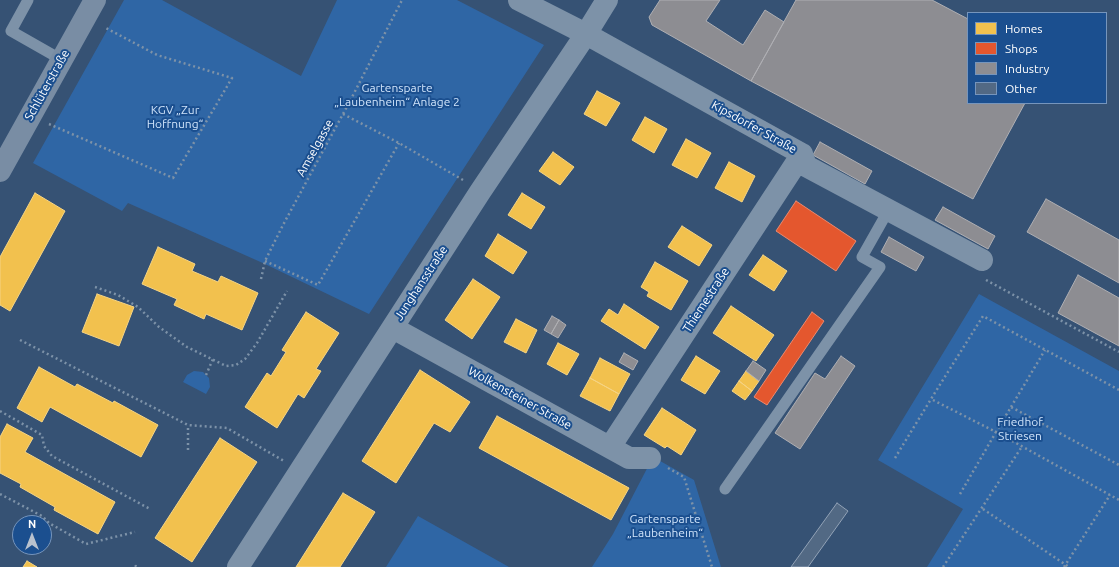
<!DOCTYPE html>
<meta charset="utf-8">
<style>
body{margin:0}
#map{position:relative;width:1119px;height:567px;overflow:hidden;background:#365274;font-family:Ubuntu,sans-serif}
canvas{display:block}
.legend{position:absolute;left:967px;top:12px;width:140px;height:92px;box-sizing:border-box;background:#1b4f8f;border:1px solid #7695bc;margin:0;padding:5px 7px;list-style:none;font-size:12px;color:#fff}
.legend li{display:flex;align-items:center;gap:8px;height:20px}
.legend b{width:20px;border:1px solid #7695bc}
.north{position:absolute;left:12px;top:515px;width:40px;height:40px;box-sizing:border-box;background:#1b4f8f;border:1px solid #7695bc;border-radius:50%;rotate:0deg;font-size:11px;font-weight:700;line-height:16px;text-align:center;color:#fff}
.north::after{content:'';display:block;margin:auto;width:14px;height:18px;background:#b9c2ce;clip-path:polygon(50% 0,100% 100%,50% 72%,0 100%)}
</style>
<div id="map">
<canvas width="1119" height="567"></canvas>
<ul class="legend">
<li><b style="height:11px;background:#f2c14e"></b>Homes</li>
<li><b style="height:11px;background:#e4572e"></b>Shops</li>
<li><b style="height:11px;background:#8d8d92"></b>Industry</li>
<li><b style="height:11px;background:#526984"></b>Other</li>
</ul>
<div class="north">N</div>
</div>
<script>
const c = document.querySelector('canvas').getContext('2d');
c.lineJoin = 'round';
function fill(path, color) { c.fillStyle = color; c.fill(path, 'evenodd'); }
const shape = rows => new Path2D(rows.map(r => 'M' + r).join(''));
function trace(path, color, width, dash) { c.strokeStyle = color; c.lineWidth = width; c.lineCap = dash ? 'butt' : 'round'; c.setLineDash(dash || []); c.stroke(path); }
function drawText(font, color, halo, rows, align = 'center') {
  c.font = font + ' Ubuntu,sans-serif'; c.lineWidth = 4; c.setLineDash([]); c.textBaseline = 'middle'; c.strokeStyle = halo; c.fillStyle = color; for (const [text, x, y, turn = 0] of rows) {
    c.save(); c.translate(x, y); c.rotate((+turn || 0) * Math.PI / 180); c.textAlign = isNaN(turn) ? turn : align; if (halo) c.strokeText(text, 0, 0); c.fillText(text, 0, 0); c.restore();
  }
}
fill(shape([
 [124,0,162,0,301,76,337,0,457,0,544,45,369,314,265,264,128,203,122,211,33,163],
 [979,294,1119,371,1119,567,927,567,963,509,878,460],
 [194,371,203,372,209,378,210,387,206,394,183,382,187,375],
 [653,457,694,480,721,567,592,567,613,534],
 [418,516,509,567,386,567]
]), '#2f66a5');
const homes = shape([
 [597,91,620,103,606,126,584,114,597,91],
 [645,117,667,129,654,153,632,140,645,117],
 [686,139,711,153,697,178,672,165,686,139],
 [553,152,574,167,560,185,539,171,553,152],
 [729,162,755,176,742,202,715,188,729,162],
 [35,193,65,211,10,311,0,305,0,257,35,193],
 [522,193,545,207,531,229,508,215,522,193],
 [682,226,712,245,699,266,668,247,682,226],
 [498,234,527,252,513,274,485,256,498,234],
 [158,247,195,264,192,271,218,282,221,276,258,293,242,330,206,314,204,319,174,305,177,299,142,284,158,247],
 [763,255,787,271,774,291,749,275,763,255],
 [655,262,688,281,671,310,647,296,649,292,641,287,655,262],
 [473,279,500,297,472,339,445,320,473,279],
 [97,294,134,307,119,346,82,332,97,294],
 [624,304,659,327,645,349,601,321,609,309,618,315,624,304],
 [731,306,774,335,756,361,713,333,731,306],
 [306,312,339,333,316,369,321,371,304,398,298,394,277,428,245,407,267,373,271,376,286,352,282,350,306,312],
 [516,319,537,330,526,353,504,342,516,319],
 [558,343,579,354,567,375,547,364,558,343],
 [696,356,720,371,705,394,681,380,696,356],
 [600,358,630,374,619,394,590,378,600,358],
 [39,367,75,387,77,384,113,403,114,401,158,425,141,457,50,407,42,422,17,408,39,367],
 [420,370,470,402,450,432,434,423,396,483,362,461,420,370],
 [746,371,759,381,752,391,739,381,746,371],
 [590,378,619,394,610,411,580,396,590,378],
 [739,381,752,391,745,400,732,391,739,381],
 [662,408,696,430,681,455,667,446,665,448,644,435,662,408],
 [497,416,629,488,611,520,479,448,497,416],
 [7,424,33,438,25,452,115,502,98,534,54,510,55,507,20,487,21,484,0,473,0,437,7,424],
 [220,438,257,462,192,562,155,538,220,438],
 [343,493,375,512,340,567,296,567,343,493],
 [27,561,37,567,23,567,27,561]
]);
fill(homes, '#f2c14e');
trace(homes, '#f6d483', 1);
const shops = shape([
 [796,201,856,241,836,271,776,231,796,201],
 [812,312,824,321,767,405,754,397,812,312]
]);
fill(shops, '#e4572e');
trace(shops, '#ec896d', 1);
const industry = shape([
 [660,0,720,0,706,21,743,45,765,10,784,22,751,81,652,25,649,17,660,0],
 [796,0,932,0,968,19,968,103,1025,103,973,199,751,81,796,0],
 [820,142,872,171,865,184,813,155,820,142],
 [1046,199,1119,240,1119,283,1027,232,1046,199],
 [943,207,995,236,988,249,935,220,943,207],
 [889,237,924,257,916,271,881,252,889,237],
 [1078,275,1119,298,1119,346,1058,313,1078,275],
 [552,316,559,320,551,334,544,330,552,316],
 [559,320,566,325,558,338,551,334,559,320],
 [624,353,638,361,633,370,619,362,624,353],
 [841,356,855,366,800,449,775,433,815,373,825,379,841,356],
 [753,361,766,370,759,381,746,371,753,361]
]);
fill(industry, '#8d8d92');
trace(industry, '#afafb3', 1);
const building = shape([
 [837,503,848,511,808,567,791,567,837,503]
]);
fill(building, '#526984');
trace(building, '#92a2b6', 1);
trace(shape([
 [343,114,399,143,463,180],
 [49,124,173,178,232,78,157,55,104,27],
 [265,261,318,285,399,143],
 [261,279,265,261,283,225,350,101,402,0],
 [986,280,1119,352],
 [95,287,118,295,138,307,159,327,187,347,226,366,236,365,245,359,257,343,287,291],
 [20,340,188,425,227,428,284,461],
 [206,375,213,359],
 [1119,390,983,316,931,399,996,432,1011,407,1119,465],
 [1011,407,1045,350],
 [0,411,42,435,44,446,52,456,150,509],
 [188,450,188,425],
 [895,458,931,399],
 [668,468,684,477,712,567],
 [0,494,42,516,49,523,86,544,135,532],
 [960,494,996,432,1119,500],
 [983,509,1069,567],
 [135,567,136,566,138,567],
 [943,567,1021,448],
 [1064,567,1110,495]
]), '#7d92a8', 2.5, [2, 3]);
trace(shape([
 [28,0,11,31,62,60],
 [725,489,880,267,862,257,888,211]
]), '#7d92a8', 11);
trace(shape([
 [519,0,586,34,802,154,806,166,982,260],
 [393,328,629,458,650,458],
 [610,447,802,154],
 [238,567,480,192,586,34,607,0]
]), '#7d92a8', 22);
trace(shape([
 [0,171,95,0]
]), '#798da4', 22);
drawText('12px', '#fff', '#1b4f8f', [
 ["Schlüterstraße",47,85,-61],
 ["Kipsdorfer Straße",754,127,29],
 ["Amselgasse",315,148,-61],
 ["Junghansstraße",421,283,-57],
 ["Thiemestraße",706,300,-57],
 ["Wolkensteiner Straße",520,398,29]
]);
drawText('12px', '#cfe3fa', '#1b4f8f', [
 ["Gartensparte",397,88],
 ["„Laubenheim“ Anlage 2",397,102],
 ["KGV „Zur",175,110],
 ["Hoffnung“",175,124],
 ["Friedhof",1020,422],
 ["Striesen",1020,436],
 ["Gartensparte",665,519],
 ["„Laubenheim“",665,533]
]);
</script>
